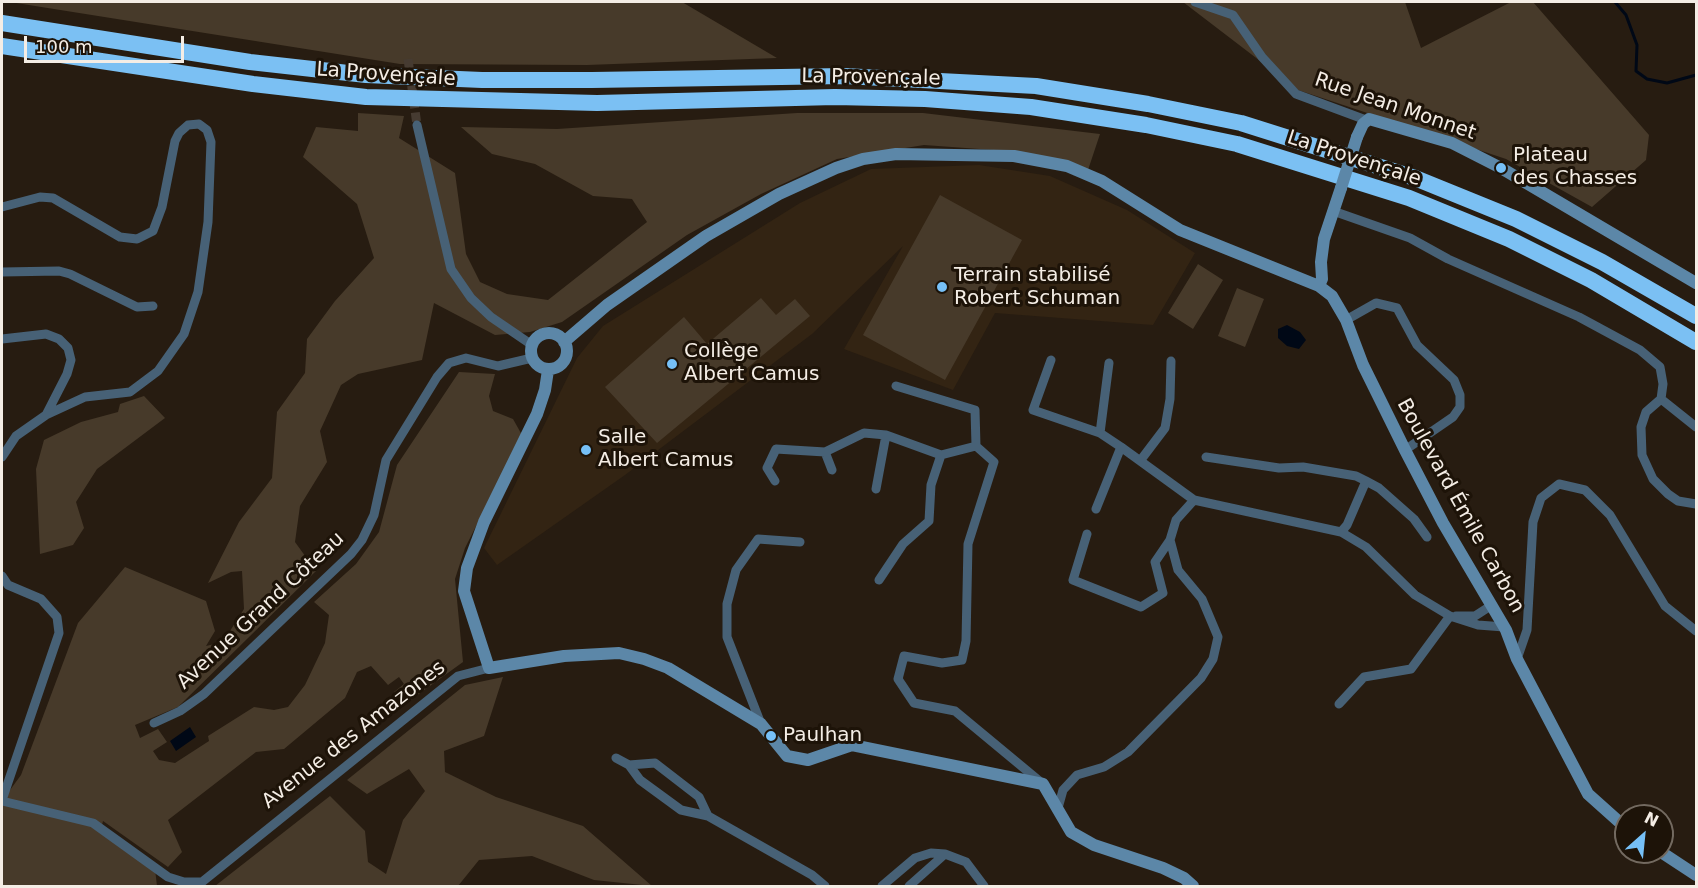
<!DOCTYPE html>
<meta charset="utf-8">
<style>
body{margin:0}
#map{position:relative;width:1698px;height:888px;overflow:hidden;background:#271c11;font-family:"DejaVu Sans",sans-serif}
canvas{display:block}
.frame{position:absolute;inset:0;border:3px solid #f4ede5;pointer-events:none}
.north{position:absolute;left:1614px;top:804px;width:60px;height:60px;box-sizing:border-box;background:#1d1308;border:2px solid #736a60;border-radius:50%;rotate:27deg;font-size:16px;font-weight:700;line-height:24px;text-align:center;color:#f4ede5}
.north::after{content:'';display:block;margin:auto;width:21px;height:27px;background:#76c0f7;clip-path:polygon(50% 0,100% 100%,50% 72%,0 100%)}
.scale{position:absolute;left:24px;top:36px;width:160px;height:27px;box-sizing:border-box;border:3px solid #f4ede5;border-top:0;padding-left:8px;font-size:18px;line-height:21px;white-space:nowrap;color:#f4ede5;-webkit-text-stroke:4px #1d1308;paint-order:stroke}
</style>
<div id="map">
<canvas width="1698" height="888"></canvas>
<div class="frame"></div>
<div class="north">N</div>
<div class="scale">100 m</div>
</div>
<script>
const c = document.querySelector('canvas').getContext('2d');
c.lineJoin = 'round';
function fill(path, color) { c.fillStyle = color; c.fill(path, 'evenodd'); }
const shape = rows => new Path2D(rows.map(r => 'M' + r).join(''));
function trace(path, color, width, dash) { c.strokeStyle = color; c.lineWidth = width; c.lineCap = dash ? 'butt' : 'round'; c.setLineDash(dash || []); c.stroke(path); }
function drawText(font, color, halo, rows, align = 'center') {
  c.font = font + ' "DejaVu Sans",sans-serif'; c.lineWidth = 6; c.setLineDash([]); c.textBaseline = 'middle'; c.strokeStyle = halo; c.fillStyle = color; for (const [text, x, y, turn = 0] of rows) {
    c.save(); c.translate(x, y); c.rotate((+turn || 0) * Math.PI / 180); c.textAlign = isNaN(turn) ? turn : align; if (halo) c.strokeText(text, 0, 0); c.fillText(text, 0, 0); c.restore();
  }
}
fill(shape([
 [979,165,1050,176,1127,210,1195,253,1153,325,995,313,953,390,844,349,903,246,812,334,625,475,497,565,484,548,577,358,603,326,800,203,871,169]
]), '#332413');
fill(shape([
 [10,2,682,2,777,58,587,65,400,64],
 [1183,2,1405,2,1421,48,1511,2,1533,2,1649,135,1646,160,1592,207,1506,159,1298,90],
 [358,113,404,116,399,138,455,173,466,254,480,282,507,294,548,300,647,222,632,199,593,196,535,164,492,154,461,127,557,129,797,113,923,113,1100,134,1088,170,1021,152,924,145,837,159,761,194,687,235,562,322,530,332,495,335,434,303,422,360,358,374,341,385,320,431,327,462,300,506,295,542,316,571,178,707,135,725,140,738,158,729,167,742,153,751,159,760,175,763,209,741,208,736,254,707,274,710,288,707,305,685,325,643,329,615,314,602,356,564,379,532,397,465,459,372,495,374,489,396,493,411,513,419,522,435,465,548,455,579,463,662,405,704,394,692,404,684,399,677,388,685,371,666,357,672,345,698,284,749,256,752,168,820,182,852,168,867,103,821,100,833,155,869,157,886,2,886,2,801,21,775,78,623,125,567,206,601,215,631,206,646,223,642,244,609,242,571,231,572,208,583,239,522,272,478,277,412,305,373,307,339,335,301,374,258,357,204,303,157,316,127,358,131],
 [940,195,1022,240,945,380,863,335],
 [1198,264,1223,280,1193,329,1168,313],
 [1237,288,1264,299,1245,347,1218,336],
 [761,298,776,315,795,299,810,316,657,443,605,387,684,317,707,344],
 [144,396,165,418,97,469,76,502,84,528,73,545,40,554,36,469,44,440,81,422,118,412,120,404],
 [503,677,484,736,444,751,445,772,496,797,583,826,652,886,594,880,532,856,479,860,458,886,215,886,330,796,365,831,368,862,386,874,403,820,425,791,409,769,367,794,347,780,465,685]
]), '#473a2a');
fill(shape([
 [1287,325,1300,332,1306,340,1299,349,1287,346,1278,338,1278,329],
 [190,727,196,737,176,751,170,741]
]), '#000816');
trace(shape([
 [1615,2,1626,15,1637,45,1636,71,1647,79,1667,83,1696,75]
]), '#000816', 3);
trace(shape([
 [408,59,417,125]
]), '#463b31', 9, [9, 4.5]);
trace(shape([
 [1195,2,1233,15,1262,57,1296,94,1366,120],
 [417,125,451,269,471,298,491,317,532,345],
 [2,207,40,197,53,198,120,237,137,239,153,231,162,207,175,141,179,133,188,125,199,124,207,130,211,142,208,222,198,292,184,334,158,371,130,392,85,397,46,415,16,436,2,457],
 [1333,211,1410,238,1448,259,1579,317,1640,350,1660,367,1663,384,1661,399,1646,412,1641,427,1642,455,1653,479,1668,494,1678,501,1696,504],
 [2,272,59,271,70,274,137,307,153,306],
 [1346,320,1376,303,1397,308,1417,345,1454,380,1460,395,1460,407,1453,417,1405,450],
 [2,339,46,334,59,339,68,348,71,360,67,374,46,415],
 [1051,360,1033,410,1100,433,1121,447],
 [896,386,975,410,976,446],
 [1661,399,1696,427],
 [1100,433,1109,363],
 [825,452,832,470],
 [1206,457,1279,468,1303,467,1356,476,1366,481],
 [1140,461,1165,428,1170,399,1171,361],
 [775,481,767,468,776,449,825,452,864,433,886,435,941,455],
 [876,489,886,435],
 [1096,509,1121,447,1194,500],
 [1341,532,1347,525,1366,481,1379,488,1414,519,1427,537],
 [1087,534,1073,580,1141,607,1163,593,1155,562,1170,540,1176,520,1194,500,1341,532,1366,547,1415,595,1450,616,1478,625,1504,627],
 [2,576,8,585,41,599,57,617,59,633,2,800],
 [879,580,903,544,929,521,931,485,941,455,976,446,994,462,968,544,966,641,962,660,942,663,904,656,898,679,914,703,955,711,1043,784],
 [1456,616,1475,616,1492,605],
 [1517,659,1527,630,1533,522,1541,498,1559,484,1585,490,1610,515,1665,606,1696,631],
 [1339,704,1364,677,1411,669,1450,616],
 [154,723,180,711,204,694,351,554,362,540,374,515,386,460,437,377,449,363,466,358,498,366,532,358],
 [761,724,727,637,727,604,736,570,758,539,800,542],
 [616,758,629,765,655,763,699,797,708,816,812,875,825,886],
 [629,765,640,780,681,810,708,816],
 [2,801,93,823,168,877,184,882,202,882,458,676,489,668],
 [1058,808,1063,790,1077,775,1104,767,1128,752,1201,678,1213,659,1218,637,1202,599,1178,570,1170,540],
 [882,886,915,858,931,853,945,854,966,862,984,886],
 [909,886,945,854]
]), '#476176', 9);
trace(shape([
 [1357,137,1363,124,1369,119,1452,143,1501,168,1696,283],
 [1319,286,1322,279,1321,262,1324,239,1341,188],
 '531 351a18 18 0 1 1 36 0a18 18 0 1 1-36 0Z',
 [564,342,607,305,706,236,779,194,836,168,863,159,896,154,1014,156,1067,166,1102,181,1180,230,1319,286,1332,296,1346,320,1363,365,1405,450,1443,523,1506,630,1517,659,1588,794,1626,828],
 [548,370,545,390,537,414,484,522,467,568,464,591,489,668,564,656,619,653,644,659,668,668,761,724,787,756,808,760,852,745,1043,784,1071,832,1094,845,1163,868,1184,878,1193,886],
 [1661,852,1696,875]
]), '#5c87a8', 12);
trace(shape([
 [2,23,250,62,366,75,482,80,592,80,844,76,1036,86,1148,104,1241,123,1415,178,1516,219,1602,262,1696,316],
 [2,46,253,84,366,97,597,103,835,97,925,99,1031,107,1146,125,1237,144,1409,198,1509,239,1591,280,1696,342]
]), '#7bc0f3', 16);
trace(shape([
 [1341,188,1357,137]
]), '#5c87a8', 12);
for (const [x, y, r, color] of [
 [1501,168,6,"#76c0f7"],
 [942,287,6,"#76c0f7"],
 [672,364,6,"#76c0f7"],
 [586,450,6,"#76c0f7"],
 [771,736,6,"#76c0f7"]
]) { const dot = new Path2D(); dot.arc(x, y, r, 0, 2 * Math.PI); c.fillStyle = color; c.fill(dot); trace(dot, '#1d1308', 2); }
drawText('20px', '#f4ede5', '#1d1308', [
 ["La Provençale",386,75,4],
 ["La Provençale",871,78,1],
 ["Rue Jean Monnet",1395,107,19],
 ["La Provençale",1354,159,18],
 ["Boulevard Émile Carbon",1460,506,61],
 ["Avenue Grand Côteau",261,611,-43],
 ["Avenue des Amazones",354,735,-38]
]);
drawText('20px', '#f4ede5', '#1d1308', [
 ["Plateau",1513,156],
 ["des Chasses",1513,179],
 ["Terrain stabilisé",954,276],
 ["Robert Schuman",954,299],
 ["Collège",684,352],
 ["Albert Camus",684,375],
 ["Salle",598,438],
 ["Albert Camus",598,461],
 ["Paulhan",783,736]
], 'left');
</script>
